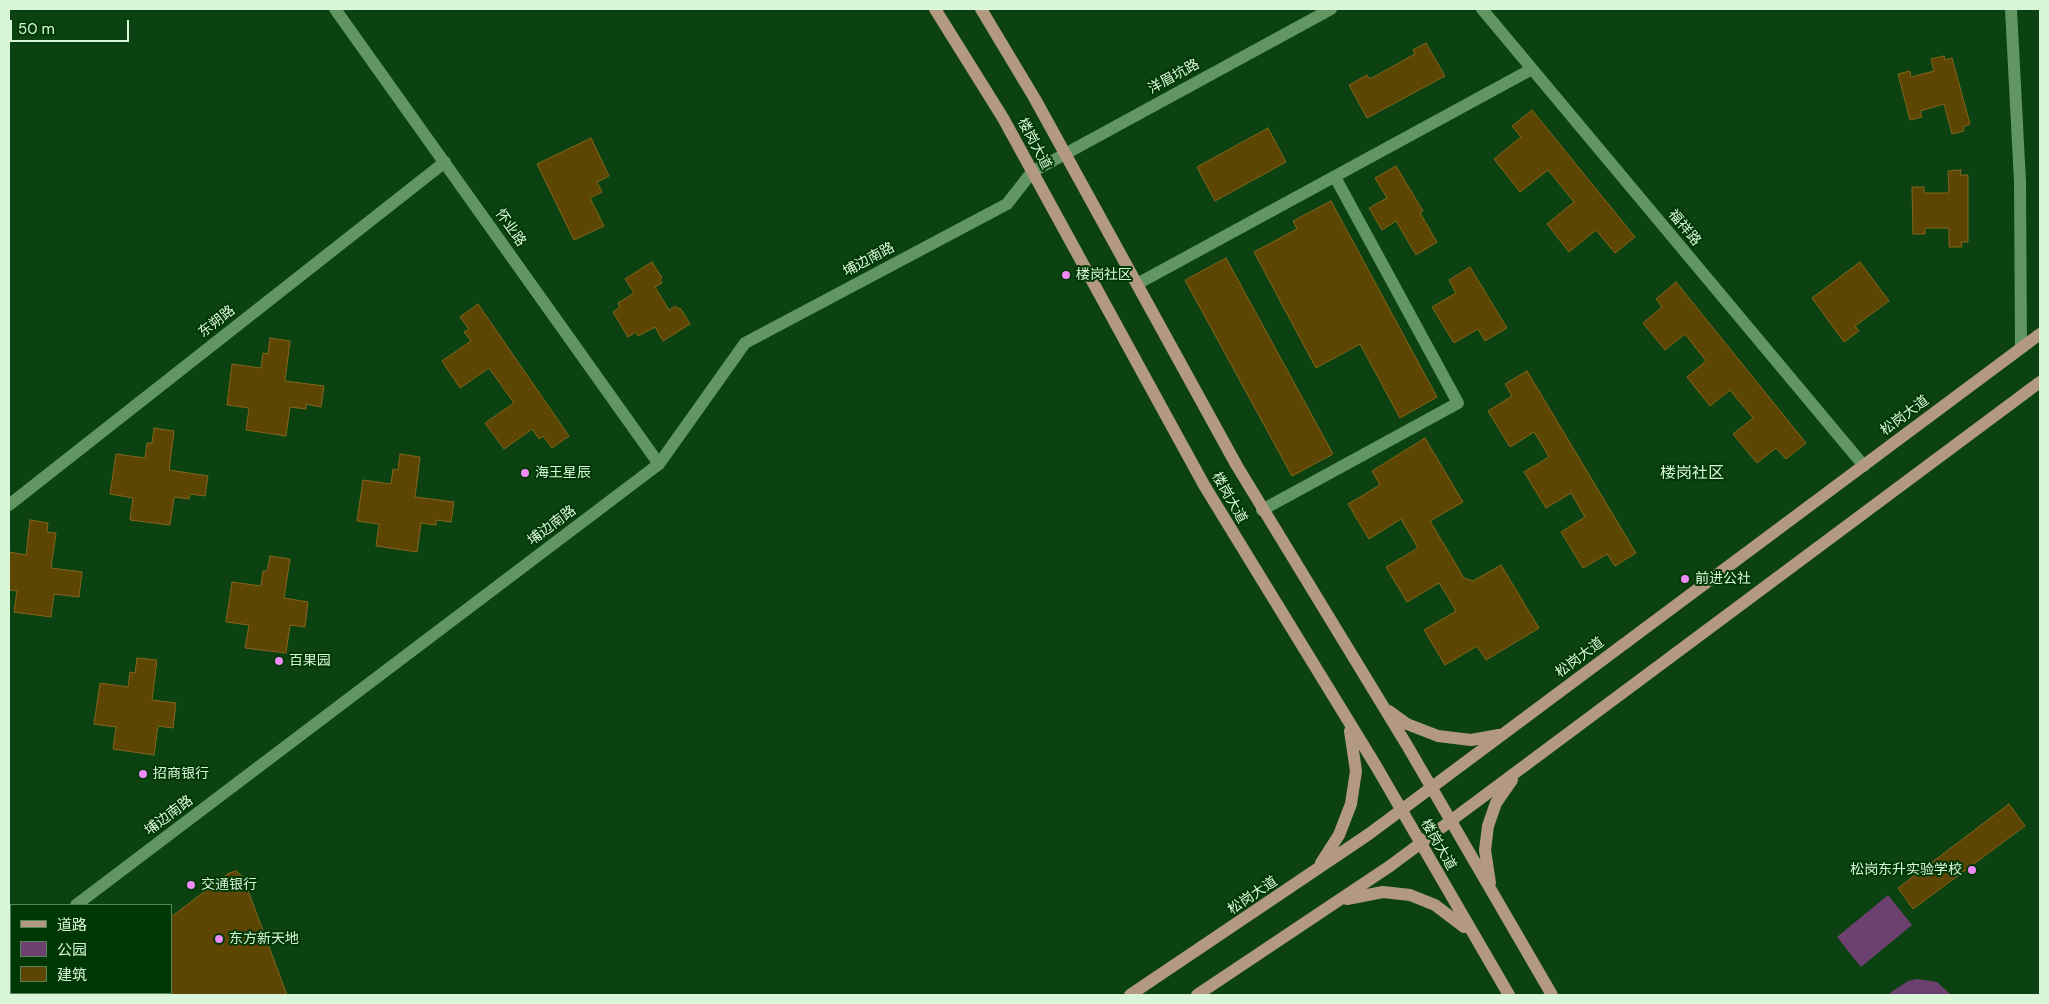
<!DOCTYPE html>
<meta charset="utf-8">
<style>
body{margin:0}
#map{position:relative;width:2049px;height:1004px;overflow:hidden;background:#0c4211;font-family:"DM Sans","Noto Sans SC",sans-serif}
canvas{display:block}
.frame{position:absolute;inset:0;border:10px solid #daf6d9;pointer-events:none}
.legend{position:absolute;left:10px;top:904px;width:162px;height:90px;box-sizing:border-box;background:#003805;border:1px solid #57845a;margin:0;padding:6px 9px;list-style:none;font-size:15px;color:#daf6d9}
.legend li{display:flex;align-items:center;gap:10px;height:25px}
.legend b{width:25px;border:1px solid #57845a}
.scale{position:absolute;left:10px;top:20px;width:119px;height:22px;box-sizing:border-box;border:2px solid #daf6d9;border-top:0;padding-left:6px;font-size:15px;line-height:18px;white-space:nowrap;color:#daf6d9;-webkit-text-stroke:4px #003805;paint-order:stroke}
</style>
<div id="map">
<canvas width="2049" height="1004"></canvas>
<div class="frame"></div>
<ul class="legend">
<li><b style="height:6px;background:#b39980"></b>道路</li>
<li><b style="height:14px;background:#6c4170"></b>公园</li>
<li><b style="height:14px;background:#5d4504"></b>建筑</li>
</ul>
<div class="scale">50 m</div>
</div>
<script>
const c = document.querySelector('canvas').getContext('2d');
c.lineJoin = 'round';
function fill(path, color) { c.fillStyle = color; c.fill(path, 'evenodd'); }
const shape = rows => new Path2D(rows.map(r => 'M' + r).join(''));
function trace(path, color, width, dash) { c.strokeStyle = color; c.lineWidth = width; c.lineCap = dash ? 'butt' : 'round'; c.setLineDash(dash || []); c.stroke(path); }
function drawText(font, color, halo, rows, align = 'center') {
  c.font = font + ' "DM Sans","Noto Sans SC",sans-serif'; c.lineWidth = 4; c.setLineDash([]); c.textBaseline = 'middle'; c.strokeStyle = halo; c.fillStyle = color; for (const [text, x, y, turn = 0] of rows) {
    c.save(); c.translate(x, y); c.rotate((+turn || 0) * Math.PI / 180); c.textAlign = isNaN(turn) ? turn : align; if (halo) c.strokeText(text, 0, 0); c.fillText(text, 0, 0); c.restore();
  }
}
fill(shape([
 [1888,895,1912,925,1861,967,1837,937],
 [1917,979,1937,982,1951,995,1887,995,1908,981]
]), '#6c4170');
const building = shape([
 [1426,43,1445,76,1367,118,1349,85,1367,75,1370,79,1415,54,1413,50,1426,43],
 [1944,56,1945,60,1952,58,1970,124,1963,127,1964,131,1952,134,1944,104,1920,111,1922,117,1910,120,1898,74,1910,71,1911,77,1934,71,1931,59,1944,56],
 [1532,110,1635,237,1615,253,1596,230,1569,252,1547,224,1574,202,1548,170,1520,192,1494,159,1521,137,1512,126,1532,110],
 [1268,128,1286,162,1215,201,1197,167,1268,128],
 [591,138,609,176,597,182,602,192,590,198,604,226,574,240,537,164,591,138],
 [1396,166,1423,211,1420,213,1437,242,1416,255,1396,221,1382,230,1369,208,1387,198,1375,178,1396,166],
 [1961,170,1960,175,1968,175,1968,242,1961,242,1962,247,1949,247,1949,228,1925,228,1925,234,1913,234,1912,187,1924,187,1924,193,1949,193,1948,171,1961,170],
 [1331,201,1437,397,1400,418,1360,344,1316,368,1254,252,1297,229,1293,221,1331,201],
 [1226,258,1333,454,1292,476,1185,280,1226,258],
 [652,262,662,278,660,280,662,283,655,287,669,310,676,306,678,309,680,308,690,324,663,341,655,327,638,336,636,332,628,337,613,312,620,307,618,303,634,293,625,279,652,262],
 [1860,262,1889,301,1855,326,1859,331,1844,342,1812,298,1860,262],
 [1470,267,1507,328,1485,341,1478,329,1454,343,1432,307,1456,293,1449,280,1470,267],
 [1676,282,1806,443,1786,459,1776,448,1757,463,1733,434,1753,418,1730,390,1710,406,1687,377,1706,361,1685,334,1665,350,1643,323,1662,307,1656,299,1676,282],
 [478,304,569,436,552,448,543,436,539,439,532,429,504,449,485,423,514,403,489,368,460,388,442,361,471,341,464,332,469,329,460,317,478,304],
 [270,338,290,341,285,381,324,386,321,407,306,404,306,409,290,407,286,436,246,430,249,408,227,405,232,364,261,368,263,353,268,354,270,338],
 [1527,371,1636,553,1615,566,1607,554,1583,568,1561,532,1585,517,1571,493,1546,508,1524,472,1549,457,1542,445,1534,432,1510,447,1488,411,1512,396,1505,384,1527,371],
 [154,428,174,431,169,470,208,476,205,496,190,494,189,499,174,497,170,525,130,520,133,498,110,494,116,454,145,458,147,443,152,443,154,428],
 [1425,438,1463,502,1430,521,1464,578,1473,581,1501,565,1539,628,1486,660,1477,646,1445,665,1424,630,1456,611,1448,597,1439,583,1407,602,1386,567,1418,548,1401,519,1369,539,1348,504,1380,485,1372,471,1425,438],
 [400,454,420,457,415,497,454,502,451,522,436,520,436,525,421,523,417,552,376,546,379,524,357,521,363,480,391,484,393,469,398,470,400,454],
 [30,520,48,523,47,532,56,533,51,568,82,572,79,597,54,594,51,617,14,612,17,591,9,590,9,552,26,555,30,520],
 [270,556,290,559,284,598,308,602,305,627,290,625,286,653,245,648,249,625,226,622,232,582,261,586,263,571,267,571,270,556],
 [137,658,157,660,152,700,176,703,173,728,158,726,154,755,113,749,116,727,94,724,100,683,128,687,130,672,135,673,137,658],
 [2009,804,2025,826,1913,909,1898,888,2009,804],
 [236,871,243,877,287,995,171,995,171,917,229,873,236,871]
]);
fill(building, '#5d4504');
trace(building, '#84651b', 1);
trace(shape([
 [335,9,659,464],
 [1482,9,1864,466],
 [2011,9,2020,182,2021,348],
 [1137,284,1532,69],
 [9,505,445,162],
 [1262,510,1458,403,1335,177],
 [76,905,659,464,745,343,1007,204,1032,172,1331,9],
 [9,956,11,954]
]), '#619561', 12);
trace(shape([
 [935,9,1003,118,1204,485,1376,766,1509,995],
 [981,9,1035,99,1237,466,1408,747,1552,995],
 [1389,711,1407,724,1438,736,1471,740,1499,735],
 [1321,863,1339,835,1351,804,1356,771,1350,731],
 [1490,883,1485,850,1488,826,1496,803,1512,780],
 [1347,899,1383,892,1410,895,1435,905,1464,927],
 [1130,995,1369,834,2040,334],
 [1197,995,1390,866,2040,382]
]), '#b39980', 12);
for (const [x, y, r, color] of [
 [1066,275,5,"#ef8bf7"],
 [525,473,5,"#ef8bf7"],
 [1685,579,5,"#ef8bf7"],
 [279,661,5,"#ef8bf7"],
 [143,774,5,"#ef8bf7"],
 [1972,870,5,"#ef8bf7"],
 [191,885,5,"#ef8bf7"],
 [219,939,5,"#ef8bf7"]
]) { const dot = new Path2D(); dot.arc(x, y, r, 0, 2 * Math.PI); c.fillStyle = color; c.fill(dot); trace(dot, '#003805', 2); }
drawText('14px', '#daf6d9', '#003805', [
 ["洋眉坑路",1174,77,-29],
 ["楼岗大道",1034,144,62],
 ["怀业路",510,228,55],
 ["福祥路",1684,228,50],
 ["埔边南路",869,260,-28],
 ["东朔路",217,322,-38],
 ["松岗大道",1905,416,-37],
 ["楼岗大道",1229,498,60],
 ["埔边南路",552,526,-37],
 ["松岗大道",1580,658,-37],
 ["埔边南路",169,816,-37],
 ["楼岗大道",1438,845,60],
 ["松岗大道",1253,896,-34]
]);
drawText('14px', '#daf6d9', '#003805', [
 ["楼岗社区",1076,275],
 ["海王星辰",535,473],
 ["前进公社",1695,579],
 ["百果园",289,661],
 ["招商银行",153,774],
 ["松岗东升实验学校",1962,870,"right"],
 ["交通银行",201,885],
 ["东方新天地",229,939]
], 'left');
drawText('16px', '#daf6d9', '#003805', [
 ["楼岗社区",1692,474]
]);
</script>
